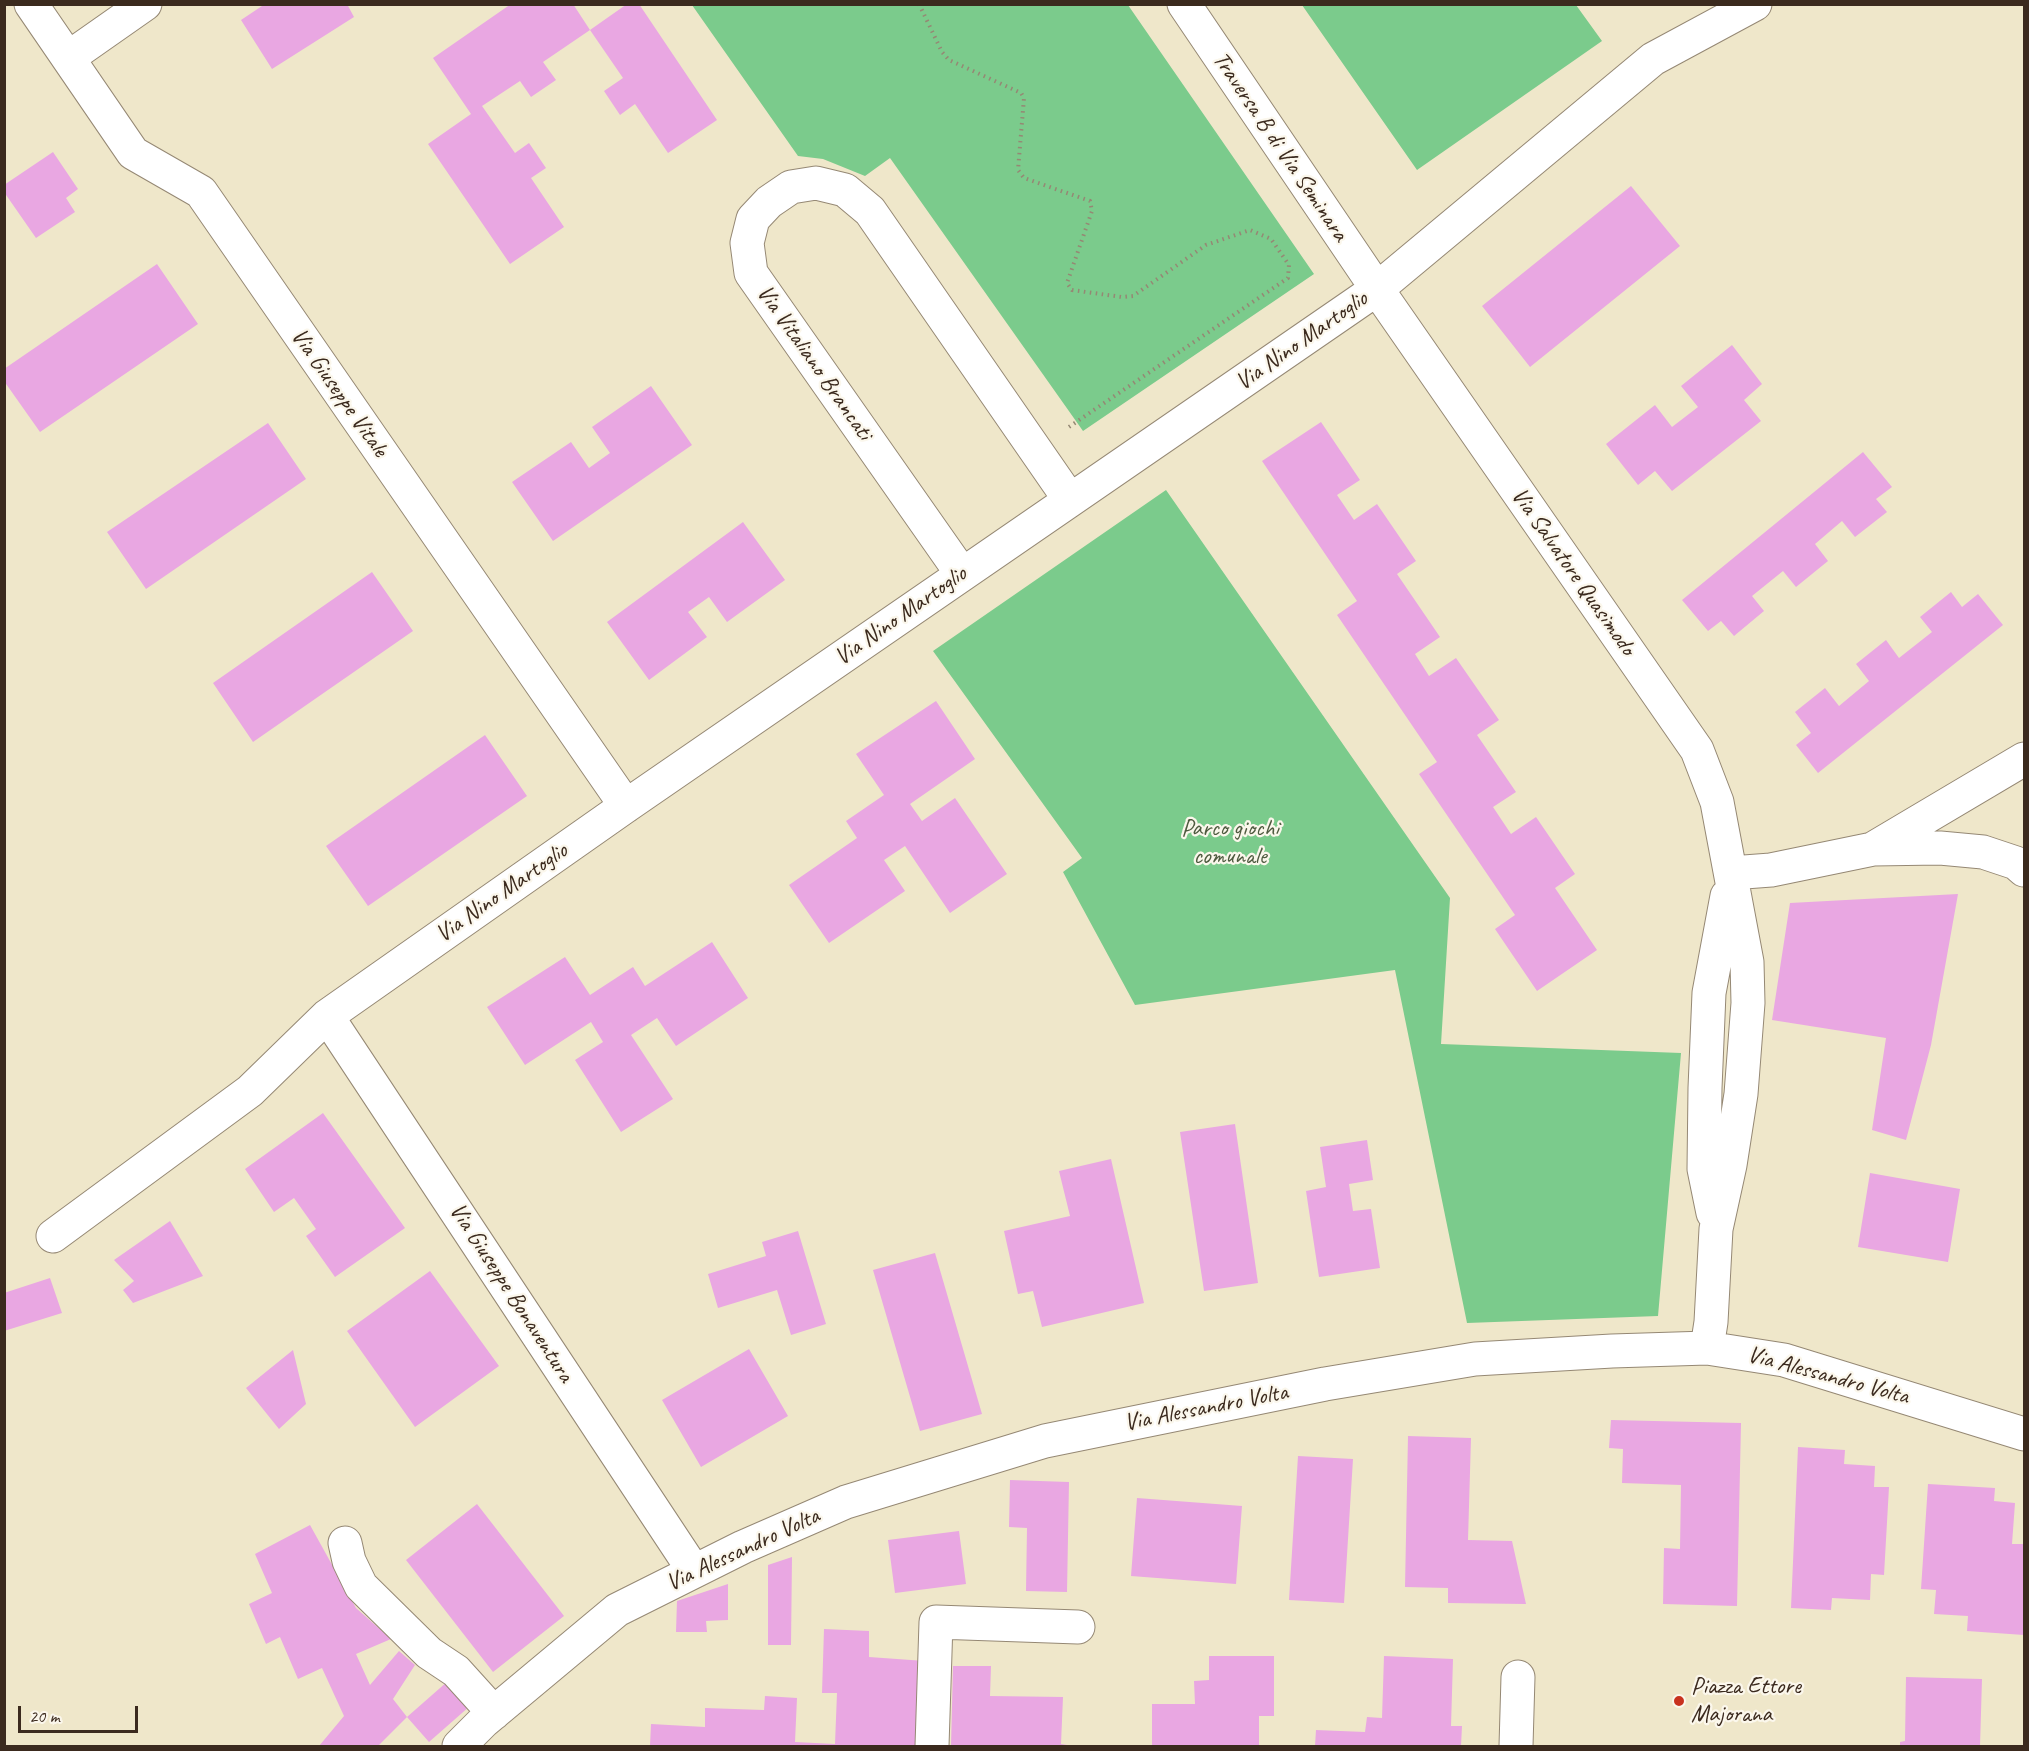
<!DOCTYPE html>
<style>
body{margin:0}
#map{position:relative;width:2029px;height:1751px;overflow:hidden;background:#efe7ca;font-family:Caveat,sans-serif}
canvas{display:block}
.frame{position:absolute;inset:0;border:6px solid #3b2a1e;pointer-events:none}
.scale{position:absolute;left:18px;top:1706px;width:120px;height:27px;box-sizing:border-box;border:3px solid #3b2a1e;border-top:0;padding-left:8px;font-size:18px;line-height:21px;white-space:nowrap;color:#3b2a1e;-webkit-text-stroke:4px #fbf7ec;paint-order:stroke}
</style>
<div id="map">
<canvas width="2029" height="1751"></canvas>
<div class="frame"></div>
<div class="scale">20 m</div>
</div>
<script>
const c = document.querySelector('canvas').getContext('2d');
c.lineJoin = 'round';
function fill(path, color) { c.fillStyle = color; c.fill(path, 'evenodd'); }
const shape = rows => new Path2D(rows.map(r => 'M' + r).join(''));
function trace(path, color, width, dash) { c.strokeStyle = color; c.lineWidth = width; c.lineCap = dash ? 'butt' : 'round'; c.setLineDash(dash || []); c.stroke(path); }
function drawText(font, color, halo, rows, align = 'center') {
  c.font = font + ' Caveat,sans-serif'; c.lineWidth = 4.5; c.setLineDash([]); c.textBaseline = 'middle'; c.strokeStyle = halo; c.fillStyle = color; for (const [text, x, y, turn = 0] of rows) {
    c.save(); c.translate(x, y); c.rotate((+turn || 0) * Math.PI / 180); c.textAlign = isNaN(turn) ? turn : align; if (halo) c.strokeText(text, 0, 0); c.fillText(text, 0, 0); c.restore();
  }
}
fill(shape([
 [692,5,1128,5,1314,274,1083,431,890,158,865,176,823,159,798,156],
 [1302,5,1576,5,1602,41,1417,170],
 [1166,490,1450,898,1441,1044,1681,1053,1658,1316,1467,1323,1395,970,1135,1005,1063,872,1082,858,933,651]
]), '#7bcb8c');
fill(shape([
 [265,4,347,4,354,17,272,69,241,20],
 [511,4,573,4,590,30,627,4,639,4,717,120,668,153,635,104,620,115,604,91,623,78,590,30,543,62,556,80,531,97,520,81,482,106,515,153,529,143,546,168,531,178,564,227,510,264,428,144,471,114,433,58],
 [53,152,78,189,66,198,75,212,36,238,4,192,4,185],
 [1631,186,1680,246,1530,367,1482,306],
 [157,264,198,324,40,432,4,381,4,369],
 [1732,345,1762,384,1744,400,1761,421,1672,491,1655,471,1638,485,1606,444,1655,405,1672,427,1698,407,1681,386],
 [651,386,692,445,553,541,512,482,571,442,589,468,610,453,592,427],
 [1321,422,1360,480,1337,495,1354,520,1377,504,1416,561,1397,574,1440,637,1415,654,1429,676,1456,658,1499,720,1477,735,1516,792,1493,807,1511,834,1536,817,1575,874,1555,888,1597,950,1537,991,1495,929,1515,915,1419,774,1437,762,1337,615,1357,601,1262,461],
 [268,423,306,479,146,589,107,532],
 [1863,452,1892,487,1876,499,1887,512,1855,537,1842,521,1815,544,1828,561,1796,587,1783,571,1752,596,1764,611,1734,636,1721,621,1708,631,1682,600],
 [743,522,785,580,727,622,709,597,688,612,707,637,649,680,607,622],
 [372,572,413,631,253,742,213,683],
 [1951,592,1962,607,1978,594,2003,625,1818,773,1796,745,1811,733,1795,712,1825,688,1839,706,1869,681,1856,664,1886,640,1899,658,1932,632,1920,617],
 [936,701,975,759,910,804,922,821,955,798,1007,874,950,913,905,846,884,860,905,891,829,943,789,885,857,838,846,821,884,795,856,754],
 [485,735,527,796,368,906,326,846],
 [1958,894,1931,1045,1906,1140,1872,1130,1886,1038,1772,1020,1790,903],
 [712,942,748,998,676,1046,657,1018,631,1035,673,1099,621,1132,575,1060,603,1042,591,1022,525,1065,487,1007,565,957,590,995,633,967,645,986],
 [323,1113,405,1228,335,1277,306,1236,316,1229,294,1198,274,1212,245,1169],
 [1235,1124,1258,1283,1204,1291,1180,1132],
 [1367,1140,1373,1180,1349,1184,1353,1211,1371,1209,1380,1268,1319,1277,1306,1191,1326,1187,1320,1147],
 [1111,1159,1144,1303,1042,1327,1033,1291,1018,1294,1004,1231,1070,1216,1059,1171],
 [1870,1173,1960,1189,1948,1262,1858,1247],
 [170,1221,203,1276,133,1303,123,1290,134,1281,114,1260],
 [798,1231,826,1324,791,1335,777,1290,718,1308,708,1274,766,1256,762,1242],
 [935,1253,982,1414,920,1431,873,1270],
 [430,1271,499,1366,415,1427,347,1331],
 [50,1278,62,1313,4,1331,4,1293],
 [749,1349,788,1416,701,1467,662,1400],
 [293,1350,306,1404,279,1429,246,1388],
 [1611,1420,1741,1423,1737,1606,1663,1604,1664,1548,1680,1549,1681,1485,1622,1483,1623,1449,1609,1448],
 [1408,1436,1471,1438,1468,1540,1512,1541,1526,1604,1448,1603,1448,1588,1405,1587],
 [1798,1447,1845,1450,1844,1464,1875,1466,1874,1487,1889,1487,1884,1575,1871,1574,1870,1600,1832,1598,1831,1610,1791,1608],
 [1298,1456,1353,1459,1344,1603,1289,1600],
 [1010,1480,1069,1482,1067,1592,1026,1591,1027,1528,1009,1527],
 [1928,1484,1995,1488,1994,1501,2015,1503,2012,1544,2024,1544,2023,1576,2024,1576,2024,1635,1967,1631,1968,1616,1934,1614,1936,1590,1921,1589],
 [1137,1498,1242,1506,1236,1584,1131,1576],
 [477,1504,564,1616,493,1672,406,1560],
 [310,1525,356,1608,391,1639,356,1654,370,1685,399,1651,415,1665,393,1699,407,1717,378,1746,319,1746,344,1716,322,1668,298,1679,280,1637,266,1644,249,1604,272,1593,255,1554],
 [959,1531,966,1584,895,1593,888,1540],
 [792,1557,791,1645,768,1645,768,1565],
 [728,1584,728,1620,706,1621,707,1632,676,1632,677,1601],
 [824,1629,869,1631,869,1657,925,1661,920,1746,650,1746,651,1724,705,1727,705,1708,764,1710,765,1696,797,1698,795,1742,835,1744,837,1693,822,1693],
 [1209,1656,1274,1656,1274,1716,1259,1716,1259,1746,1152,1746,1152,1704,1195,1704,1194,1681,1209,1680],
 [1384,1656,1453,1659,1451,1726,1462,1726,1461,1746,1315,1746,1316,1730,1365,1732,1367,1717,1382,1718],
 [953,1666,991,1666,990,1696,1063,1697,1061,1744,1067,1745,1067,1746,951,1746],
 [1906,1677,1982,1679,1980,1746,1900,1746,1900,1742,1905,1741],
 [448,1681,470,1706,429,1742,407,1717]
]), '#e9a7e2');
const minor = shape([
 [31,4,133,153,201,192,626,806],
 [1184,4,1377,289,1697,750,1717,802,1747,962,1748,1003,1741,1094,1730,1165,1716,1229,1711,1322,1707,1348],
 [68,58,145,4],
 [962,574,751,273,747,243,753,219,769,202,791,187,816,183,845,190,870,211,1070,500],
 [1874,848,2024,759],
 [1731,873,1771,870,1873,849,1940,848,1983,852,2016,863,2024,870],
 [327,1016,694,1571],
 [1713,1213,1704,1169,1705,1088,1709,993,1727,896],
 [53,1236,250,1091,327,1016,626,806,1377,289,1653,59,1755,4],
 [345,1543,349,1561,361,1586,429,1653,456,1671,494,1713],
 [459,1746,484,1721,617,1610,743,1547,846,1502,1045,1441,1325,1384,1475,1359,1612,1351,1707,1348,1784,1360,2024,1434],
 [932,1746,936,1622,1078,1627],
 [1516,1746,1518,1677]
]);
trace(minor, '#958874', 35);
trace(shape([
 [919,4,942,52,949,60,1021,93,1024,98,1018,170,1024,178,1090,201,1092,211,1067,283,1072,290,1122,297,1133,296,1206,245,1250,230,1271,239,1289,265,1288,278,1066,429]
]), '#958874', 4, [1.5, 4.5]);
trace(minor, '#fff', 33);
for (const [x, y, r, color] of [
 [1679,1701,6,"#c8321e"]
]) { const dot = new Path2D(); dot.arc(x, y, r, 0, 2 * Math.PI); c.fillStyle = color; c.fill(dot); trace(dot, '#fbf7ec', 2); }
drawText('24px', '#3b2a1e', '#fbf7ec', [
 ["Traversa B di Via Seminara",1280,147,56],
 ["Via Nino Martoglio",1302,341,-35],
 ["Via Vitaliano Brancati",814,363,55],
 ["Via Giuseppe Vitale",339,393,55],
 ["Via Salvatore Quasimodo",1573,572,55],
 ["Via Nino Martoglio",901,616,-35],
 ["Via Nino Martoglio",502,893,-35],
 ["Via Giuseppe Bonaventura",511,1293,57],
 ["Via Alessandro Volta",1828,1376,15],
 ["Via Alessandro Volta",1206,1408,-11],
 ["Via Alessandro Volta",743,1550,-25]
]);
drawText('24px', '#4e5a3f', '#fbf7ec', [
 ["Parco giochi",1230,829],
 ["comunale",1230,857]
]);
drawText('24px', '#3b2a1e', '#fbf7ec', [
 ["Piazza Ettore",1691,1687],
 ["Majorana",1691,1715]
], 'left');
</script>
